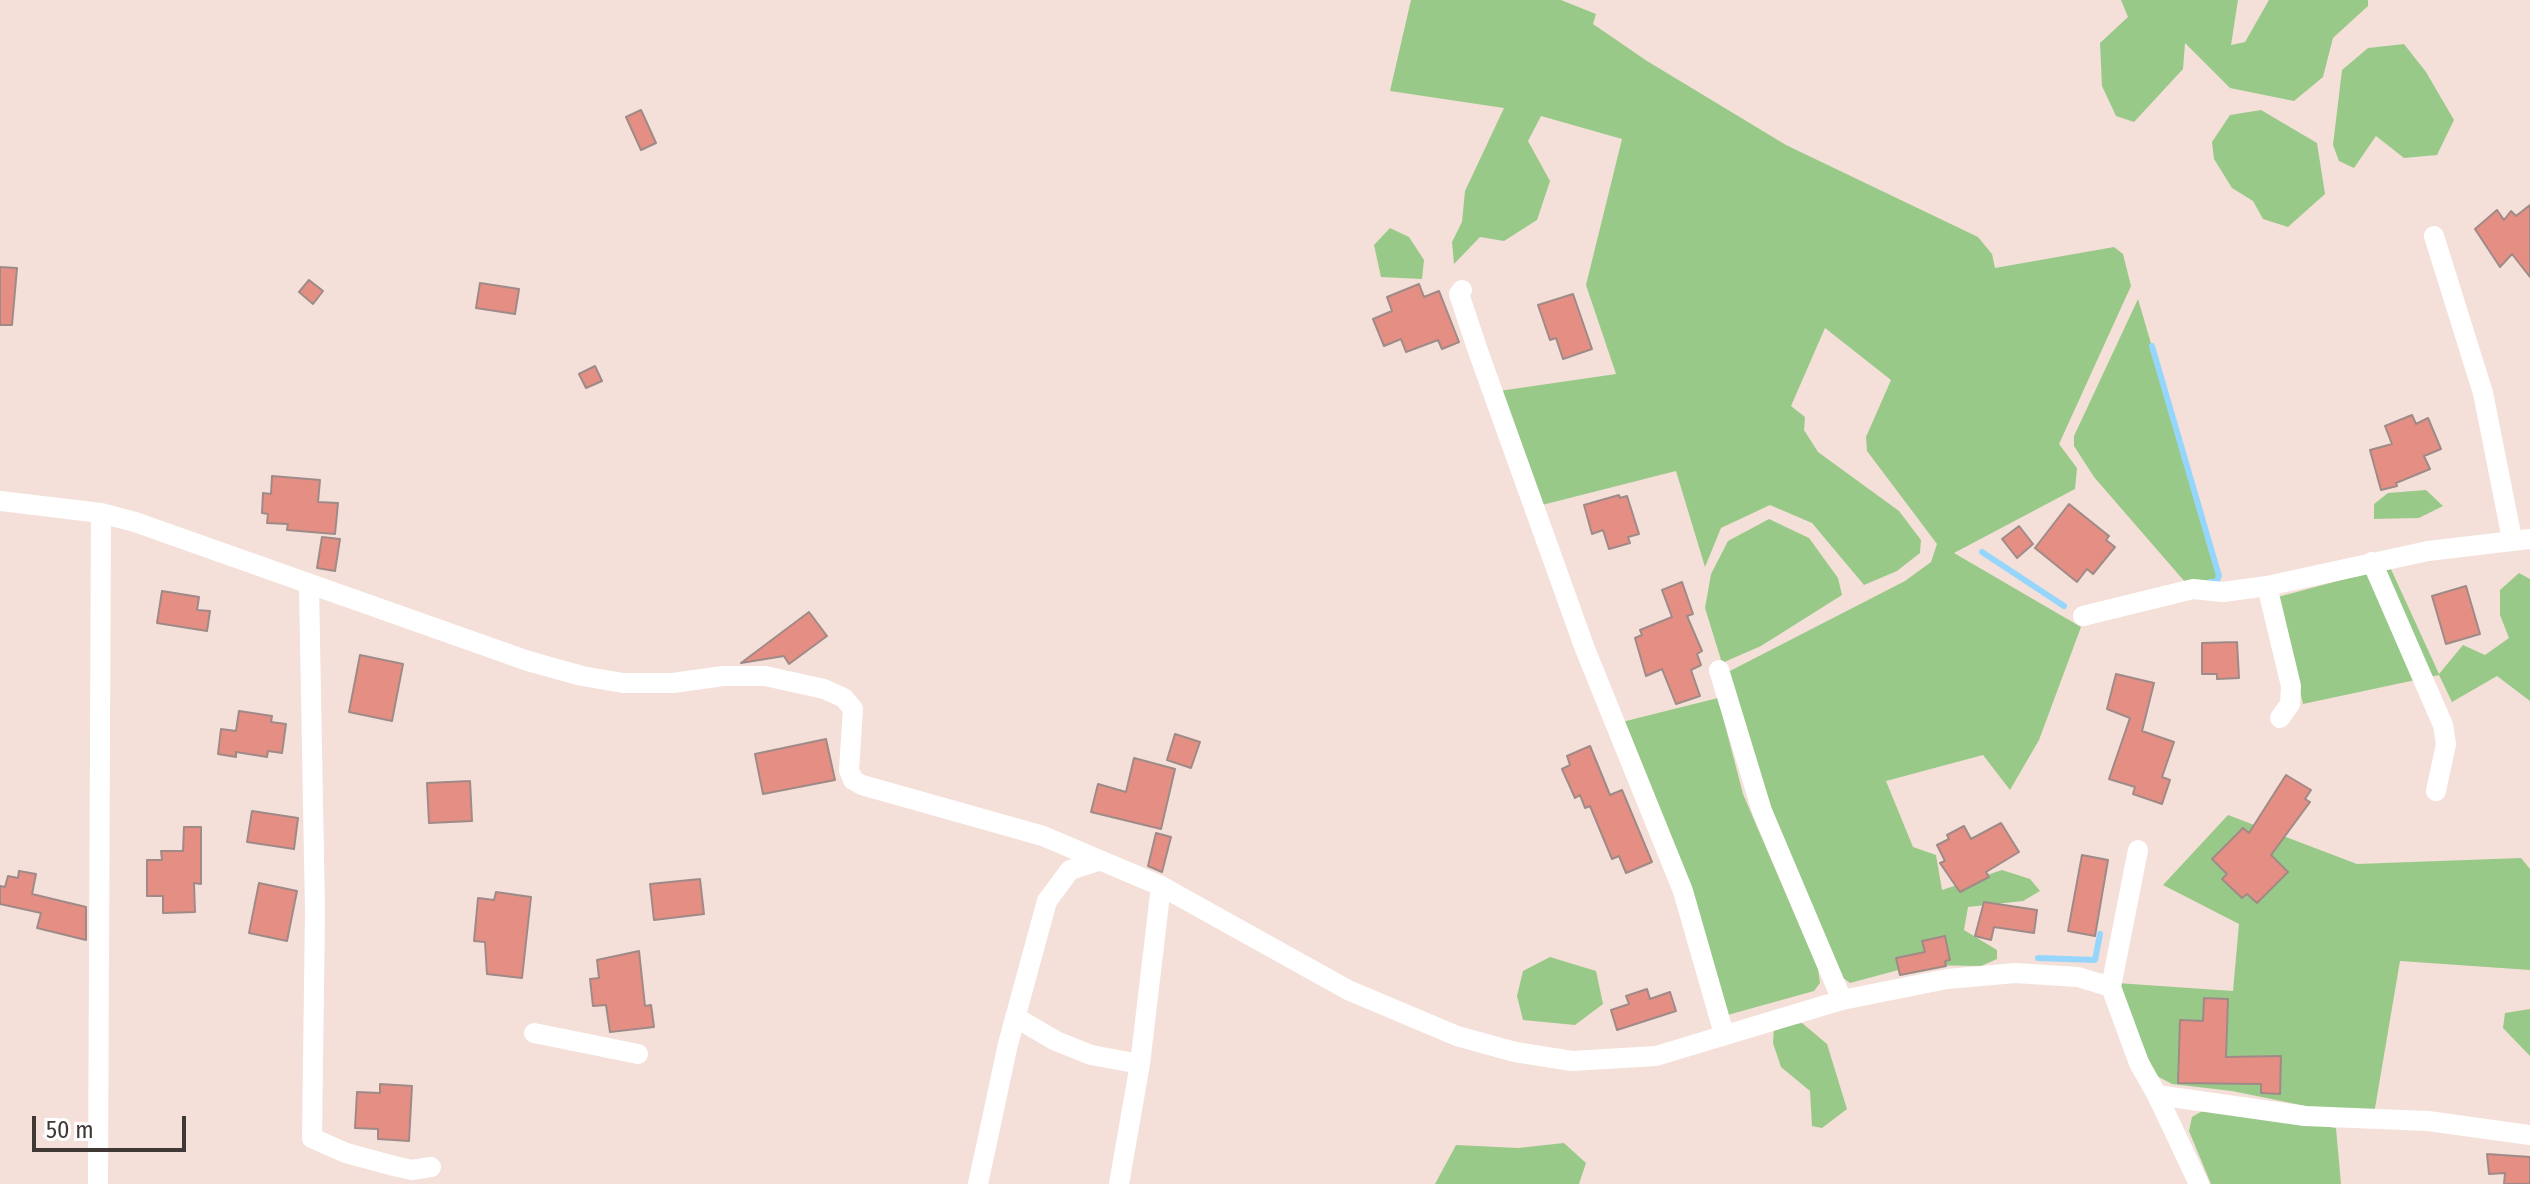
<!DOCTYPE html>
<style>
body{margin:0}
#map{position:relative;width:2530px;height:1184px;overflow:hidden;background:#f4e0d8;font-family:"Fira Sans Condensed",sans-serif}
canvas{display:block}
.scale{position:absolute;left:32px;top:1116px;width:154px;height:36px;box-sizing:border-box;border:4px solid #403835;border-top:0;padding-left:10px;font-size:24px;line-height:28px;white-space:nowrap;color:#403835;-webkit-text-stroke:6px #fff;paint-order:stroke}
</style>
<div id="map">
<canvas width="2530" height="1184"></canvas>
<div class="scale">50 m</div>
</div>
<script>
const c = document.querySelector('canvas').getContext('2d');
c.lineJoin = 'round';
function fill(path, color) { c.fillStyle = color; c.fill(path, 'evenodd'); }
const shape = rows => new Path2D(rows.map(r => 'M' + r).join(''));
function trace(path, color, width, dash) { c.strokeStyle = color; c.lineWidth = width; c.lineCap = dash ? 'butt' : 'round'; c.setLineDash(dash || []); c.stroke(path); }
fill(shape([
 [1411,0,1561,0,1596,14,1593,24,1647,61,1786,145,1978,237,1992,254,1995,268,2114,247,2123,254,2131,286,2059,444,2077,468,2075,489,1954,553,2081,627,2039,740,2010,790,1983,755,1886,781,1913,847,1936,855,1942,890,2002,870,2030,879,2040,891,2023,901,1968,907,1964,930,1997,950,1997,959,1981,966,1917,965,1850,983,1842,977,1761,799,1724,674,1905,581,1931,562,1937,544,1867,451,1866,437,1891,380,1825,328,1791,406,1805,417,1804,430,1818,452,1899,511,1921,540,1920,553,1897,571,1864,585,1812,523,1770,505,1721,528,1705,567,1676,471,1542,505,1499,391,1616,374,1586,285,1622,139,1541,116,1528,141,1550,181,1537,220,1504,241,1480,237,1454,264,1452,242,1462,222,1465,191,1504,108,1390,91],
 [2121,0,2238,0,2231,45,2245,42,2269,0,2368,0,2368,6,2333,38,2323,77,2294,101,2230,88,2185,43,2183,69,2134,122,2116,116,2102,86,2100,43,2128,17],
 [2404,44,2426,72,2454,120,2437,155,2404,158,2376,136,2354,168,2339,161,2333,145,2342,70,2368,48],
 [2261,110,2317,143,2325,194,2288,227,2263,219,2253,201,2232,188,2214,159,2212,142,2230,115],
 [1390,228,1409,237,1424,260,1422,279,1381,277,1374,245],
 [2138,299,2219,576,2216,582,2185,582,2094,477,2074,446,2074,436],
 [2426,490,2443,506,2419,518,2374,519,2374,504,2388,493],
 [1769,519,1809,538,1838,578,1842,595,1761,646,1722,663,1705,608,1711,574,1728,541],
 [2390,567,2439,674,2463,645,2485,655,2509,638,2500,615,2500,590,2519,573,2530,579,2530,701,2497,676,2452,702,2439,675,2303,704,2278,597],
 [1718,698,1743,794,1818,969,1820,983,1814,991,1724,1016,1618,723],
 [2228,815,2357,864,2521,858,2530,869,2530,970,2400,961,2374,1114,2340,1113,2232,1091,2172,1084,2155,1075,2117,983,2233,991,2239,924,2163,885],
 [1550,957,1596,971,1603,1004,1575,1025,1523,1020,1517,996,1523,971],
 [2530,1009,2530,1056,2503,1028,2505,1013],
 [1802,1023,1827,1044,1847,1109,1822,1128,1812,1126,1810,1091,1781,1067,1773,1043,1774,1027],
 [2209,1107,2336,1128,2341,1184,2211,1184,2189,1131,2192,1117],
 [1564,1143,1586,1163,1579,1184,1435,1184,1456,1145,1518,1148]
]), '#99c989');
trace(shape([
 [2152,346,2219,576,2216,582,2210,582],
 [1982,552,2064,606],
 [2038,958,2095,960,2100,934]
]), '#96d6fd', 6);
const building = shape([
 [641,110,656,143,641,150,626,117,641,110],
 [2530,205,2530,277,2512,254,2500,267,2475,229,2497,210,2504,220,2511,211,2516,216,2530,205],
 [0,267,17,268,12,325,0,325,0,267],
 [309,280,323,291,313,304,299,292,309,280],
 [480,283,519,289,515,314,476,308,480,283],
 [1419,284,1424,297,1439,291,1459,342,1442,349,1438,340,1406,352,1401,339,1384,346,1373,319,1392,311,1387,297,1419,284],
 [1573,294,1592,349,1563,359,1556,338,1550,340,1538,305,1573,294],
 [595,366,602,381,586,388,579,374,595,366],
 [2412,415,2416,424,2428,418,2441,449,2424,456,2430,469,2396,483,2397,486,2381,490,2370,450,2392,444,2385,426,2412,415],
 [272,476,320,480,318,502,338,503,335,534,287,530,288,524,267,523,268,514,262,513,263,493,271,494,272,476],
 [1619,495,1620,498,1627,496,1639,534,1628,537,1630,543,1609,549,1603,530,1592,534,1584,505,1619,495],
 [2069,504,2109,536,2106,540,2115,547,2093,574,2087,569,2077,582,2035,548,2069,504],
 [2019,526,2033,544,2017,558,2002,539,2019,526],
 [322,537,340,539,335,571,317,568,322,537],
 [1682,582,1693,614,1687,616,1702,651,1697,654,1701,665,1691,670,1700,696,1676,704,1662,669,1646,676,1635,638,1642,635,1640,630,1672,617,1662,590,1682,582],
 [2466,586,2480,634,2446,644,2432,596,2466,586],
 [162,591,199,597,197,610,210,611,207,631,157,623,162,591],
 [809,612,827,636,789,664,784,656,741,663,809,612],
 [2237,642,2239,678,2217,679,2217,674,2202,674,2202,643,2237,642],
 [360,655,403,664,392,721,349,712,360,655],
 [2116,674,2154,683,2142,731,2174,742,2162,777,2170,780,2162,804,2133,794,2135,787,2109,779,2130,718,2107,709,2116,674],
 [239,711,272,716,271,722,286,724,282,753,268,751,267,757,236,752,236,757,218,754,221,729,236,731,239,711],
 [1175,734,1200,742,1191,768,1167,760,1175,734],
 [826,739,835,780,763,794,755,754,826,739],
 [1590,746,1610,795,1622,790,1652,862,1626,873,1619,856,1612,859,1590,806,1585,808,1580,795,1575,798,1562,769,1570,765,1567,756,1590,746],
 [1134,758,1175,769,1161,829,1091,812,1098,784,1126,792,1134,758],
 [2286,775,2311,790,2305,799,2310,802,2271,855,2288,872,2257,903,2247,894,2242,898,2222,879,2227,874,2212,859,2243,828,2249,833,2286,775],
 [470,781,472,821,429,823,427,783,470,781],
 [252,811,298,818,294,849,247,842,252,811],
 [2001,823,2019,852,1986,872,1989,877,1960,892,1940,863,1945,861,1937,845,1949,839,1947,835,1964,826,1971,839,2001,823],
 [184,827,201,827,201,884,194,883,195,912,163,913,163,896,147,896,147,860,162,860,161,851,183,851,184,827],
 [1156,833,1171,837,1162,872,1148,866,1156,833],
 [2082,855,2108,860,2095,936,2068,931,2082,855],
 [19,871,36,874,32,894,86,907,86,940,37,928,41,913,0,904,0,886,5,887,8,876,18,878,19,871],
 [700,879,704,914,654,920,650,884,700,879],
 [259,883,297,891,287,941,249,933,259,883],
 [496,892,531,897,522,978,487,974,485,942,474,941,478,898,494,900,496,892],
 [1984,902,2037,910,2034,933,1994,927,1991,940,1975,936,1984,902],
 [1945,936,1950,960,1945,961,1946,966,1900,975,1896,958,1925,952,1922,941,1945,936],
 [639,951,645,1006,651,1005,654,1027,610,1032,606,1005,593,1006,590,979,599,978,597,960,639,951],
 [1647,989,1650,999,1670,992,1676,1011,1617,1030,1611,1010,1629,1004,1626,996,1647,989],
 [2204,998,2228,999,2226,1057,2281,1056,2280,1094,2261,1093,2261,1084,2178,1083,2180,1020,2203,1021,2204,998],
 [380,1084,412,1086,409,1141,378,1139,378,1129,355,1128,357,1092,380,1093,380,1084],
 [2487,1154,2530,1157,2530,1184,2504,1184,2505,1173,2489,1174,2487,1154]
]);
fill(building, '#e58f84');
trace(building, '#9f8a87', 2);
trace(shape([
 [2434,236,2483,393,2512,539],
 [1462,290,1459,294,1478,351,1585,649,1683,891,1724,1034],
 [0,501,101,513,135,522,528,661,582,676,623,683,673,683,723,676,765,676,824,689,844,698,853,709,849,770,853,780,862,785,1043,836,1161,886,1348,990,1457,1036,1515,1052,1572,1061,1656,1056,1842,1000,1947,979,2015,973,2078,977,2111,987,2139,1063,2157,1095,2305,1116,2428,1121,2530,1135],
 [2372,562,2443,725,2446,744,2436,791],
 [309,586,315,911,312,1138,346,1153,394,1166,412,1170,431,1167],
 [2267,586,2291,686,2290,704,2280,718],
 [2083,616,2193,589,2223,592,2267,586,2428,551,2530,539],
 [1719,670,1762,811,1842,1000],
 [2111,987,2138,850],
 [1015,1017,1056,1041,1091,1055,1140,1064],
 [534,1033,638,1054],
 [2157,1095,2199,1184],
 [98,1184,101,513],
 [978,1184,1008,1044,1047,901,1070,870,1098,861],
 [1119,1184,1140,1064,1161,886]
]), '#fff', 20);
</script>
